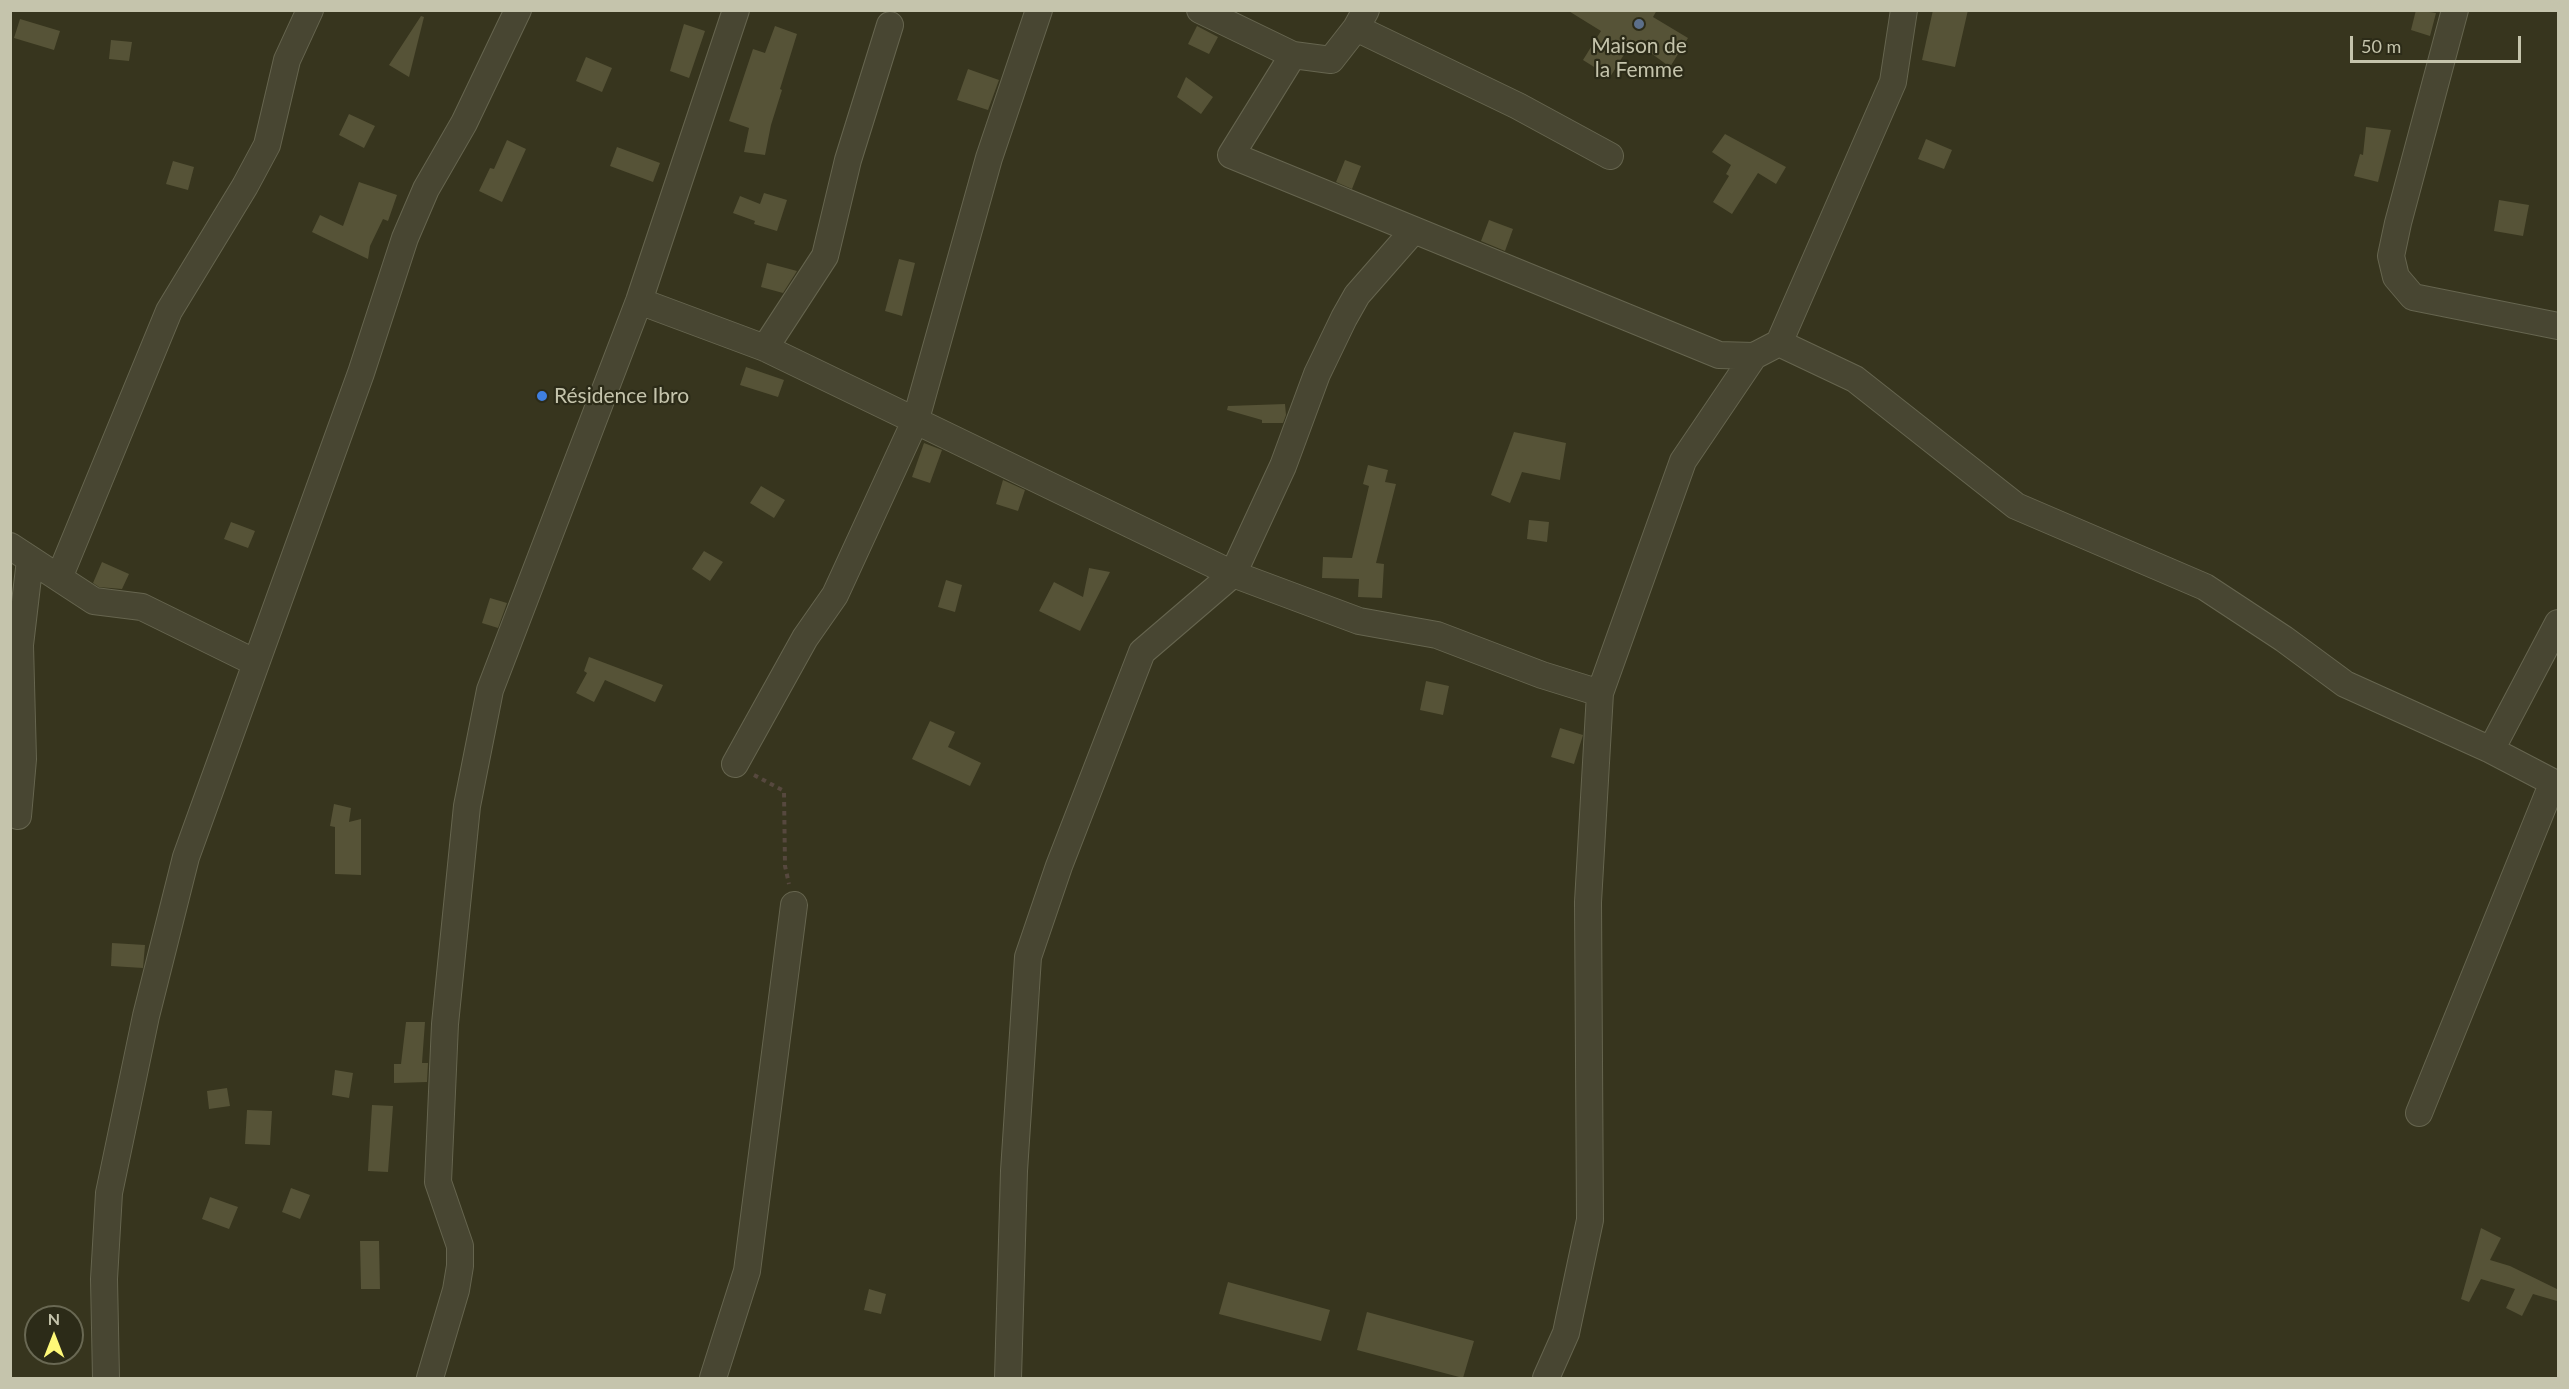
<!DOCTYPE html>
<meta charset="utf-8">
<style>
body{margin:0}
#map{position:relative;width:2569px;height:1389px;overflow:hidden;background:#37351e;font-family:Lato,sans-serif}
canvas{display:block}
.frame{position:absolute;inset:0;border:12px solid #c5c4ac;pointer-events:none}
.north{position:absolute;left:24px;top:1305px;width:60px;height:60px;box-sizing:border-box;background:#2c2b18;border:2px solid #696853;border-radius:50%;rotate:0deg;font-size:16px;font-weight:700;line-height:24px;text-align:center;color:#c5c4ac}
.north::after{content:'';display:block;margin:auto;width:21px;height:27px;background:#fef878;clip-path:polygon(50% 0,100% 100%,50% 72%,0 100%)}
.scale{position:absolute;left:2350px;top:36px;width:171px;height:27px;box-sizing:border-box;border:3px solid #c5c4ac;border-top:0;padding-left:8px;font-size:18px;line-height:21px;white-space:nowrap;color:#c5c4ac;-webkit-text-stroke:4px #2c2b18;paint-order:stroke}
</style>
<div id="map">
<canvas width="2569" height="1389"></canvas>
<div class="frame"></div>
<div class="north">N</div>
<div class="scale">50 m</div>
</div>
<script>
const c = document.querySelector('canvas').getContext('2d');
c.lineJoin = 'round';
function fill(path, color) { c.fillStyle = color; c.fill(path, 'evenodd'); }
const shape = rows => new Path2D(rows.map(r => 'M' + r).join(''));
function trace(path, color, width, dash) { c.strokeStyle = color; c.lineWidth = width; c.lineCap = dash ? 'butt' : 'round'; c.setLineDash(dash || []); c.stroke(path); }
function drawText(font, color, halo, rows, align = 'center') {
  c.font = font + ' Lato,sans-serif'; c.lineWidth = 4.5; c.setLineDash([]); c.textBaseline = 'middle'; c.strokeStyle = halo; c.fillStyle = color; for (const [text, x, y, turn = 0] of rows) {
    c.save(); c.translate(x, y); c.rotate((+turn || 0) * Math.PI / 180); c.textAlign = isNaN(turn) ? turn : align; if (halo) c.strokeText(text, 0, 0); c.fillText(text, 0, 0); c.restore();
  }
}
fill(shape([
 [1567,10,1657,10,1653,17,1688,38,1670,67,1633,40,1610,77,1583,60,1601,31],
 [1933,10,1968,10,1955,67,1922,60],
 [2416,10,2436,13,2430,36,2411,30],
 [421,16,424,17,409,77,389,65],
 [20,19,60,31,54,50,14,38],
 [684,24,705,31,689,78,670,71],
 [775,26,797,34,780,89,782,90,771,125,765,155,744,152,749,128,729,121,753,49,765,53],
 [1197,26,1218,37,1209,54,1188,44],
 [111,40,132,42,129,61,109,59],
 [586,57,612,68,602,92,576,81],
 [968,69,999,80,988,110,957,100],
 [1186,77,1213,97,1201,114,1177,97],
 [349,114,375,126,364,148,339,135],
 [2366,127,2391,130,2378,182,2354,176,2360,154,2363,155],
 [1725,134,1786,167,1776,184,1758,173,1732,214,1713,202,1729,176,1726,174,1731,165,1712,152],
 [1926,139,1952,150,1944,169,1918,159],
 [507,140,526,149,502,202,479,191,490,168,494,169],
 [617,147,660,163,653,182,610,166],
 [1345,160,1361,166,1352,189,1336,182],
 [173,161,194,167,188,190,166,184],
 [359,182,397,195,388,221,383,219,370,246,368,259,312,232,320,215,343,226],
 [764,193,787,200,777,231,754,224,755,221,733,213,740,196,760,204],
 [2499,200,2529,205,2523,236,2494,231],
 [1489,220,1513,229,1505,251,1481,241],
 [899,259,915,263,902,316,885,311],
 [767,263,797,271,783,293,761,287],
 [746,367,784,380,778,397,740,385],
 [1285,404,1286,415,1283,423,1262,423,1262,420,1227,410,1228,406],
 [1514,432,1566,443,1560,480,1522,472,1510,503,1491,495],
 [924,443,942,450,930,483,912,477],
 [1368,465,1388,470,1385,482,1396,484,1376,563,1384,564,1382,598,1358,597,1359,579,1322,578,1323,557,1352,558,1369,486,1363,484],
 [1003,480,1025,490,1018,511,996,504],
 [761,486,785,500,774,518,750,503],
 [1529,520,1549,522,1547,542,1527,539],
 [231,522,255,531,248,548,224,539],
 [704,551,723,562,710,581,692,569],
 [102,562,129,574,122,589,99,587,93,583],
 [1089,568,1110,572,1080,631,1039,611,1054,582,1083,597],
 [946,580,962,585,955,612,938,607],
 [490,598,507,603,498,628,482,623],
 [589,657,663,685,655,702,605,680,594,702,576,693,587,673,584,671],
 [1426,681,1449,686,1443,715,1420,710],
 [930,721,955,732,948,747,981,763,970,786,912,759],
 [1560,728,1583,735,1574,764,1551,757],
 [334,804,351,808,349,822,361,819,361,875,335,874,335,827,330,826],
 [112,943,145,945,143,968,111,966],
 [406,1022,425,1022,422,1063,428,1063,427,1082,394,1083,394,1064,401,1064],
 [335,1070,353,1073,349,1098,332,1095],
 [227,1088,230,1106,209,1109,207,1091],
 [372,1105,393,1106,388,1172,368,1171],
 [247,1110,272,1111,270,1145,245,1144],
 [291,1188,310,1195,300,1219,282,1212],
 [210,1197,238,1207,229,1229,202,1219],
 [2481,1228,2501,1238,2490,1260,2510,1266,2559,1290,2557,1301,2533,1294,2522,1316,2506,1308,2515,1289,2481,1279,2469,1302,2461,1299],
 [360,1241,379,1241,380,1289,361,1289],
 [1228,1282,1330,1310,1321,1341,1219,1314],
 [869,1289,886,1294,881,1314,864,1310],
 [1367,1312,1474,1341,1463,1378,1357,1350]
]), '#565337');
const minor = shape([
 [1200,10,1293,55,1331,60,1356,28,1366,10],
 [2455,10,2398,223,2391,256,2396,277,2413,297,2558,326],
 [1356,28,1518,106,1610,156],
 [1293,55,1231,155,1719,355,1754,356,1779,343,1893,82,1904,10],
 [639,301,765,348,1233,574,1359,621,1437,635,1542,675,1600,693],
 [1779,343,1855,379,2016,506,2205,587,2284,639,2345,684,2491,750],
 [765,348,825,256,848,160,890,25],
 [10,546,94,601,142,607,256,663],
 [59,578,169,311,245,186,267,145,287,60,310,10],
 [2558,623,2491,750,2558,785],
 [735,764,805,638,835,595,916,419,989,158,1039,10],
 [18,816,23,759,20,645,30,560],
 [2419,1113,2553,782],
 [106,1378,104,1279,109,1193,146,1016,186,857,361,373,405,238,426,189,464,123,518,10],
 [430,1378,456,1290,460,1266,460,1246,438,1182,445,1024,467,806,490,690,639,301,736,10],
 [713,1378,747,1271,794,905],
 [1008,1378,1014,1171,1028,957,1059,866,1142,652,1233,574,1283,466,1317,374,1344,318,1357,295,1414,230],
 [1546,1378,1566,1333,1590,1220,1588,902,1600,693,1683,461,1754,356]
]);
trace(minor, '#66654f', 28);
trace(shape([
 [754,775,784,791,785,866,789,884]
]), '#56483e', 4, [4.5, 4.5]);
trace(minor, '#484632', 26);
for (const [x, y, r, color] of [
 [1639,24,6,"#5c6f8a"],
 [542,396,6,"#3f7fe0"]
]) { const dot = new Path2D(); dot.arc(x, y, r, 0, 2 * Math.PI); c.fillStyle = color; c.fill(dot); trace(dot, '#2c2b18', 2); }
drawText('21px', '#c5c4ac', '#2c2b18', [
 ["Maison de",1639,46],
 ["la Femme",1639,70],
 ["Résidence Ibro",554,396,"left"]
]);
</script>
